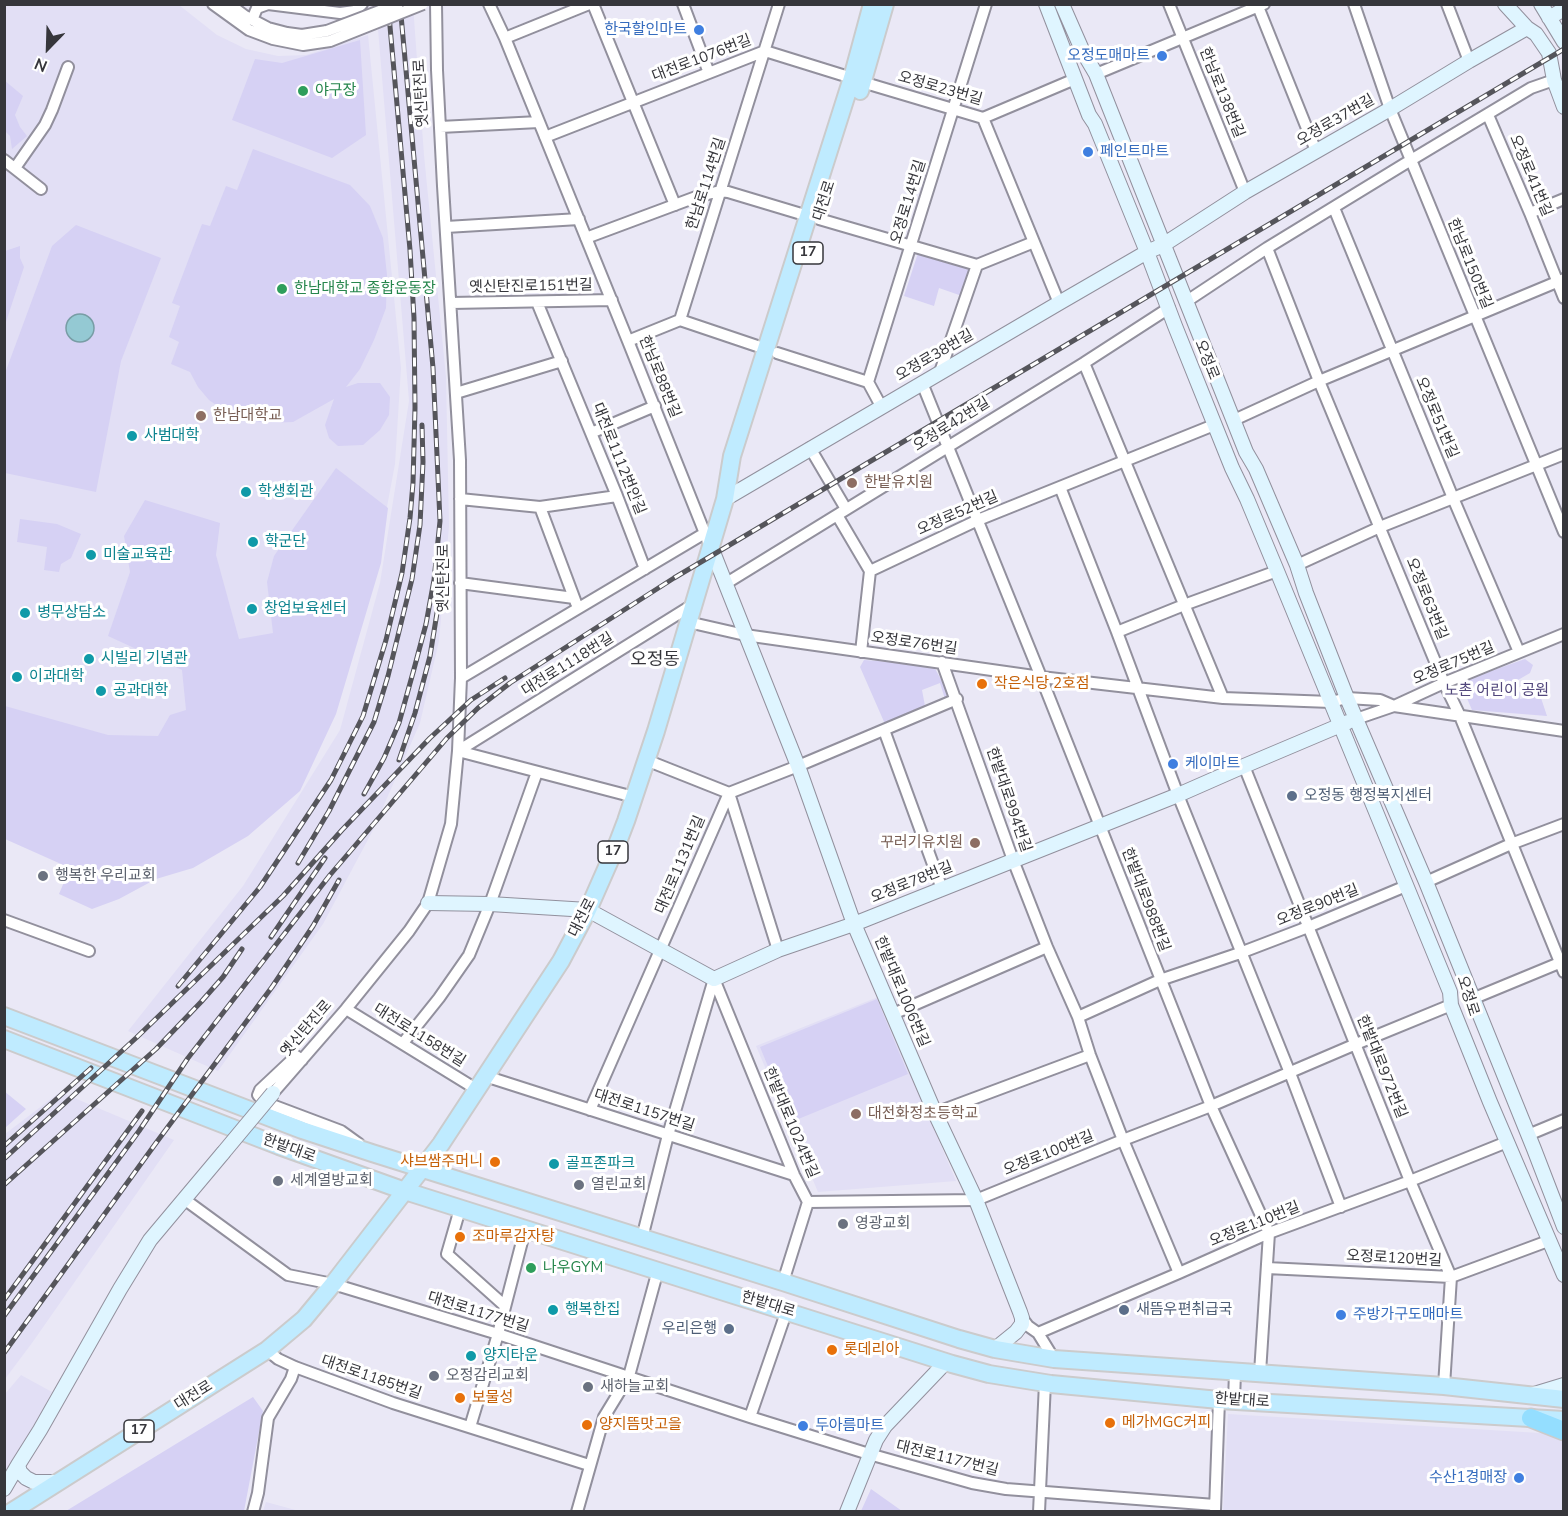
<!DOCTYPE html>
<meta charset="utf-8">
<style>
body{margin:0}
#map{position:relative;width:1568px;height:1516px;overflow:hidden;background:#eae8f6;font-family:"Nunito Sans",sans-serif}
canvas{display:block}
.frame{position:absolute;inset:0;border:6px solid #36363b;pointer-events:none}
.north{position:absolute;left:18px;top:18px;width:60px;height:60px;-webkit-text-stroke:4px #fff;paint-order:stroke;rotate:203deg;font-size:16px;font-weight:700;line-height:24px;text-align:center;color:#36363b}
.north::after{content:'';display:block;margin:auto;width:21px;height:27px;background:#36363b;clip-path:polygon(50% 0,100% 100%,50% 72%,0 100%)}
</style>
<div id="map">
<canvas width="1568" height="1516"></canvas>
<div class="frame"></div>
<div class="north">N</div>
</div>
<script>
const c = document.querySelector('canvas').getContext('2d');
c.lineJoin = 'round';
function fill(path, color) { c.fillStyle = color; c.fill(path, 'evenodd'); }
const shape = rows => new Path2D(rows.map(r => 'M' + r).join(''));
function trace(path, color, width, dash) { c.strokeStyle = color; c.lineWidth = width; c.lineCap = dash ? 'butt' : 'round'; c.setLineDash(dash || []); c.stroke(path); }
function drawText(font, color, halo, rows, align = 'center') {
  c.font = font + ' "Nunito Sans","Noto Sans KR",sans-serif'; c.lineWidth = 6; c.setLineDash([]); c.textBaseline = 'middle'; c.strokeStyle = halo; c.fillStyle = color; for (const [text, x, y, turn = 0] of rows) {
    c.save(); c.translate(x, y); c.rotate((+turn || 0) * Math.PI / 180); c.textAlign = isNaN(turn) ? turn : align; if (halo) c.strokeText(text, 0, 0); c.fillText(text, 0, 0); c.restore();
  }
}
fill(shape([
 [5,5,179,5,217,35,246,49,278,56,306,55,368,35,401,368,395,464,372,587,72,867,5,838],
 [376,5,413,5,424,155,446,377,449,526,439,641,420,723,372,832,323,924,218,1071,128,1031,243,886,340,730,380,583,409,401],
 [878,997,956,1181,818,1192,756,1046],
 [60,1092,174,1140,32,1343,5,1379,5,1134],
 [21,1375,52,1392,5,1478,5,1394],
 [1228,1414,1556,1434,1563,1440,1563,1511,1223,1512],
 [266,1502,299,1511,263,1511]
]), '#e2dff5');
fill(shape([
 [360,40,366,135,332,158,232,120,255,59,282,63],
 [4,80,23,96,15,115,20,127,27,136,12,149,10,136,5,131],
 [253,149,350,185,370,206,383,238,387,275,386,308,374,340,360,369,346,387,358,383,380,383,390,397,389,415,380,430,363,445,338,446,329,438,325,425,334,399,293,422,265,423,232,416,209,400,198,387,190,372,171,364,179,342,169,337,180,306,172,303,202,224,210,226,226,186,237,190],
 [76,225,161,258,121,361,96,492,5,473,4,376,52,246],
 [20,246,20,258,24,267,5,325,5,251],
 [918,253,971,266,962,296,939,288,934,306,904,296],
 [336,468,388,508,381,563,336,714,300,791,248,836,193,868,156,879,119,899,92,909,59,894,70,868,5,839,5,706,108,735,158,736,170,715,186,710,182,670,108,636,130,572,124,536,145,500,220,523,216,555,239,639,273,633,267,582,274,556],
 [20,519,57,524,81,534,71,558,61,564,59,572,44,570,47,547,17,542],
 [1525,659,1533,665,1530,673,1518,680,1520,699,1540,695,1547,716,1472,710,1460,682],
 [864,660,933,665,949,694,945,699,940,683,922,690,925,706,885,724,860,667],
 [877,999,908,1074,791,1122,760,1047],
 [4,1091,26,1109,5,1128,4,1128],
 [253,1397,263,1411,244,1511,66,1511],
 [871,1489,902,1511,861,1511]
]), '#d6d1f4');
const water = shape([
 '66 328a14 14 0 1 1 28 0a14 14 0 1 1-28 0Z'
]);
fill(water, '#94c9d3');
trace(water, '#789da5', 1.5);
const street = shape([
 [213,4,249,30,273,39,303,45,330,41],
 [229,4,245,16,268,28,287,33,302,35,327,31],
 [268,4,340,13,355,11,362,4],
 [489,4,505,38,628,341,710,546],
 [593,4,675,205],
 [683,4,709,73],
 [1169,4,1245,192],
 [1257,4,1316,151],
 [1354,4,1390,109,1564,532],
 [1447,4,1469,61],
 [252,20,257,8,268,4],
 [505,38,589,4],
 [1096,74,1264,4],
 [862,82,983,118,1075,79],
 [1488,115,1530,213,1564,298],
 [983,118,1059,303],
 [440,127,539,122],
 [545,137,765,51,852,78],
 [4,160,41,189],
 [15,168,45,125,52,110,68,67],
 [1334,208,1453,498,1519,652],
 [1530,213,1564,199],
 [819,219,977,265],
 [446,227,579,219],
 [586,238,696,197,720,191,728,192,808,216],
 [1267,248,1319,381,1444,683,1460,716,1564,972],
 [977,265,1034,242],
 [1187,301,1267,248,1411,160,1531,88,1554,80],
 [537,302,617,496,645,569],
 [451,303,612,300],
 [680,320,766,349],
 [628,341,680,320,779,4],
 [777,353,868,382],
 [1084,363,1223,698],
 [940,372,977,265],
 [922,383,1041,677,1211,1106,1269,1233,1260,1373],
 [456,393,562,361],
 [881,406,868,382,986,4],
 [1234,420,1319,381,1564,279],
 [591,433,655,406],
 [810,448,846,509],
 [1060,487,1117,632,1178,795,1290,1073,1341,1207],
 [460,499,540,507,617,496],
 [540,507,576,603],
 [837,515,870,571,861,652],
 [1297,565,1380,527,1564,454],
 [870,571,978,520,1214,425],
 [460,583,574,598],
 [725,584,1084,363,1169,308],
 [688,622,745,635,1041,677,1223,698,1331,702,1347,698,1380,700,1394,706,1564,731],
 [1117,632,1184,605,1277,571],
 [942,662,1013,860,1047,947,1078,1017,1090,1055,1123,1140,1179,1273],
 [461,678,705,533],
 [1356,719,1394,706,1444,683,1564,634],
 [884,730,942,889],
 [458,751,694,604],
 [458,751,634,797],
 [646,760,729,793,798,766,957,699],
 [1244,766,1410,1181,1451,1277,1444,1386],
 [729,793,778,950],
 [1426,882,1511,844,1564,824],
 [4,920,89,951],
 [714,979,794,1175,808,1202,783,1282],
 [1472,999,1564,961],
 [346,1009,476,1089],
 [893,1014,1047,947],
 [1078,1017,1160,980,1240,953,1308,927,1406,886],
 [403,1043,439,998,469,955,490,904,537,772],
 [302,1060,296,1056,293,1059,260,1090,258,1095,262,1100,272,1105,341,1131,359,1144],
 [485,1076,794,1175],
 [273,1093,346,1009,409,931,428,903,451,824,458,751,461,678,460,460,443,186,437,70,436,4],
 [590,1110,729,793],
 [935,1113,1090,1055],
 [1528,1135,1564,1120],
 [184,1199,288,1275,333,1284,498,1334,750,1417,869,1454,972,1483,1006,1489,1215,1505],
 [808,1202,976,1200,1123,1140,1211,1106,1356,1044,1451,1005],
 [460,1209,447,1254,505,1306],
 [642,1238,668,1135,714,979],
 [1267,1268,1451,1277,1548,1241],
 [1022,1318,1028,1326,1038,1333,1179,1273,1269,1233,1410,1181,1507,1142],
 [1038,1333,1054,1359],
 [267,1350,278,1359,295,1367,393,1403,589,1465],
 [1234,1401,1235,1372],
 [750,1417,787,1310],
 [470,1427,498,1334,525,1230],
 [1215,1510,1219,1400],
 [253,1512,258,1493,268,1418,291,1379,295,1367],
 [577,1512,604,1417,629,1376,658,1270],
 [1039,1512,1045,1383]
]);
const secondary = shape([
 [1046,4,1089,115,1095,124,1147,252,1175,326,1232,468,1247,499,1277,571,1450,992,1451,1005,1490,1102,1564,1275],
 [1062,4,1083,52,1096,74,1246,452,1256,469,1297,565,1306,593,1347,698,1426,882,1534,1149,1564,1227],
 [1505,4,1527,28,1536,34,1549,53,1554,80,1564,107],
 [1541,4,1564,42],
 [1549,18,1564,9],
 [725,499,1059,303,1147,252,1163,245,1245,192,1390,109,1469,61,1527,28],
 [711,547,798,766,854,924,935,1113,976,1200,1020,1312,1022,1318,1022,1324,1016,1332,995,1349],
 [428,903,490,904,588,910,714,979,778,950,854,924,1178,795,1244,766,1348,722],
 [1531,1395,1564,1385],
 [18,1465,20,1472,26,1478,34,1482,57,1482],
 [4,1489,18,1465,40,1430,120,1289,150,1240,223,1153],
 [847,1512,876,1440,885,1426,946,1362]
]);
const primary = shape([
 [860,91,885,4],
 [4,1016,302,1130,372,1153,783,1282,959,1339,995,1349,1054,1359,1444,1386,1564,1399],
 [4,1039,279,1146,405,1191,952,1364,989,1374,1051,1384,1219,1400,1564,1420],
 [11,1512,267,1350,304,1319,333,1284,441,1144,561,961,588,910,618,842,626,821,656,731,725,499,732,456,852,78,872,4]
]);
const highway = shape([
 [1531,1418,1564,1431]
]);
trace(street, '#92909d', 14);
trace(secondary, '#92909d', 16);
trace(primary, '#cbcbcc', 20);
trace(highway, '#cbcbcc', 21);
trace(street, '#fff', 10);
trace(secondary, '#dff5ff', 14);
trace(primary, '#bfebff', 16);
trace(highway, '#94deff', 18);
const rail = shape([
 [399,760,415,713,430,656,442,582],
 [364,794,384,758,399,723,414,669,426,624,434,580,440,521,433,368,400,4],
 [298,863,329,811,374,722,388,676,412,579,420,525,423,462,422,425],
 [271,937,325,858],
 [178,986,260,887,331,780,363,716,386,640,402,573,410,518,413,483,415,408,414,318,410,250,388,4],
 [4,1146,91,1068],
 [4,1159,136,1038,283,896,342,830,430,738,471,700,505,678],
 [4,1185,156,1049,201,1002,223,977,242,949],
 [4,1300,142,1111],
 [4,1316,139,1131,188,1058,330,875,447,738,478,708,510,683,674,578,1564,49],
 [4,1353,156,1143,272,987,313,926,339,880]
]);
trace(rail, '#55555b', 5);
trace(rail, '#fff', 3, [9]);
const streetBridge = shape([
 [327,31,398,4],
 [330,41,423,4]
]);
const secondaryBridge = shape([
 [223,1153,273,1093]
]);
trace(streetBridge, '#92909d', 14, []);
trace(secondaryBridge, '#92909d', 16, []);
trace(streetBridge, '#fff', 10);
trace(secondaryBridge, '#dff5ff', 14);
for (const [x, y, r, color] of [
 [699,30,6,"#3f7fe0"],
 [1162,56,6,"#3f7fe0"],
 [303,91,6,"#2e9e5b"],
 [1088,152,6,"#3f7fe0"],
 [282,289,6,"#2e9e5b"],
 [201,416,6,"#8d6e63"],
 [132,436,6,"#0f9aa8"],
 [852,483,6,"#8d6e63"],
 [246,492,6,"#0f9aa8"],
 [253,542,6,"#0f9aa8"],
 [91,555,6,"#0f9aa8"],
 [252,609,6,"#0f9aa8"],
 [25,613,6,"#0f9aa8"],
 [89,659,6,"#0f9aa8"],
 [17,677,6,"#0f9aa8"],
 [982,684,6,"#e8710a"],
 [101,691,6,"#0f9aa8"],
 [1173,764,6,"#3f7fe0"],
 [1292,796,6,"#5c6f8a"],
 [975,843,6,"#8d6e63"],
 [43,876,6,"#6b7280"],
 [856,1114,6,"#8d6e63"],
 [495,1162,6,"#e8710a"],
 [554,1164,6,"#0f9aa8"],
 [278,1181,6,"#6b7280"],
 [579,1185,6,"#6b7280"],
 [843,1224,6,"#6b7280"],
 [460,1237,6,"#e8710a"],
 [531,1268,6,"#2e9e5b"],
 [553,1310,6,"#0f9aa8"],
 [1124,1310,6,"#5c6f8a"],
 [1341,1315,6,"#3f7fe0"],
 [729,1329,6,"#5c6f8a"],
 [832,1350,6,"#e8710a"],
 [471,1356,6,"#0f9aa8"],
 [434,1376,6,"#6b7280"],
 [588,1387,6,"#6b7280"],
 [460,1398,6,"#e8710a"],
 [1110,1423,6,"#e8710a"],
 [587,1425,6,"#e8710a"],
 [803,1426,6,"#3f7fe0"],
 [1519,1478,6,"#3f7fe0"]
]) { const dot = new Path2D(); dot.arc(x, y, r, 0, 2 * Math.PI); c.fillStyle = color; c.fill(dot); trace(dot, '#fff', 2); }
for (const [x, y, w] of [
 [808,253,30],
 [613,852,30],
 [139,1431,30]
]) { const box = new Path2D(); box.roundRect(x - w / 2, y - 11, w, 22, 4.5); c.fillStyle = '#fff'; c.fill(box); trace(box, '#36363b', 1.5); }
drawText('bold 14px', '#36363b', null, [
 ["17",808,253],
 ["17",613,852],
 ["17",139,1431]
]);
drawText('15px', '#366cbe', '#fff', [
 ["한국할인마트",687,30,"right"],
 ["오정도매마트",1150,56,"right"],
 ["페인트마트",1100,152],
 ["케이마트",1185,764],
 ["주방가구도매마트",1353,1315],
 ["두아름마트",815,1426],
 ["수산1경매장",1507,1478,"right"]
], 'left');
drawText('15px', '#36363b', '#fff', [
 ["대전로1076번길",702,59,-21],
 ["오정로23번길",940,89,16],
 ["옛신탄진로",422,93,-93],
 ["한남로138번길",1221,93,68],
 ["오정로37번길",1336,121,-30],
 ["오정로41번길",1530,176,67],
 ["한남로114번길",707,184,-72],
 ["대전로",825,201,-72],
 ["오정로14번길",909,202,-73],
 ["한남로150번길",1469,264,68],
 ["옛신탄진로151번길",531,287,-1],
 ["오정로38번길",935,356,-30],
 ["오정로",1206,360,68],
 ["한남로88번길",659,377,68],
 ["오정로51번길",1436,418,67],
 ["오정로42번길",952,425,-32],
 ["대전로1112번안길",618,459,68],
 ["오정로52번길",958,514,-24],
 ["옛신탄진로",444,578,-90],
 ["오정로63번길",1426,599,68],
 ["오정로76번길",914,644,8],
 ["오정로75번길",1454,664,-23],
 ["대전로1118번길",568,665,-32],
 ["한밭대로994번길",1008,800,71],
 ["대전로1131번길",681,865,-67],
 ["오정로78번길",912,883,-22],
 ["한밭대로988번길",1145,900,69],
 ["오정로90번길",1318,906,-22],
 ["대전로",583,918,-63],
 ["한밭대로1006번길",901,992,67],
 ["오정로",1467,996,72],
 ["옛신탄진로",307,1029,-49],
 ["대전로1158번길",419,1036,32],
 ["한밭대로972번길",1381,1067,68],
 ["대전로1157번길",644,1111,18],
 ["한밭대로1024번길",790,1123,67],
 ["한밭대로",289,1149,20],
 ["오정로100번길",1049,1154,-22],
 ["오정로110번길",1255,1225,-22],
 ["오정로120번길",1394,1259,3],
 ["한밭대로",768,1305,17],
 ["대전로1177번길",478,1313,17],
 ["대전로1185번길",371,1378,19],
 ["대전로",194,1396,-32],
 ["한밭대로",1242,1401,4],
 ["대전로1177번길",947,1459,14]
]);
drawText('15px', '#27864d', '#fff', [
 ["야구장",315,91],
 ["한남대학교 종합운동장",294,289],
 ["나우GYM",543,1268]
], 'left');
drawText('15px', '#785e54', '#fff', [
 ["한남대학교",213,416],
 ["한밭유치원",864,483],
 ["꾸러기유치원",963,843,"right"],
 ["대전화정초등학교",868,1114]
], 'left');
drawText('15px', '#0d838f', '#fff', [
 ["사범대학",144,436],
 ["학생회관",258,492],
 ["학군단",265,542],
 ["미술교육관",103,555],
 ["창업보육센터",264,609],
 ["병무상담소",37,613],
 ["시빌리 기념관",101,659],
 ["이과대학",29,677],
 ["공과대학",113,691],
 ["골프존파크",566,1164],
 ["행복한집",565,1310],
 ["양지타운",483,1356]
], 'left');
drawText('15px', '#c56008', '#fff', [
 ["작은식당 2호점",994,684],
 ["샤브쌈주머니",483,1162,"right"],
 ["조마루감자탕",472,1237],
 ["롯데리아",844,1350],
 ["보물성",472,1398],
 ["메가MGC커피",1122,1423],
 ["양지뜸맛고을",599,1425]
], 'left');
drawText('15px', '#52477c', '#fff', [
 ["노촌 어린이 공원",1497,691]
]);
drawText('15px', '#4e5e75', '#fff', [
 ["오정동 행정복지센터",1304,796],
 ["새뜸우편취급국",1136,1310],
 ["우리은행",717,1329,"right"]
], 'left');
drawText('15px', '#5b616d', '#fff', [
 ["행복한 우리교회",55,876],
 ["세계열방교회",290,1181],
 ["열린교회",591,1185],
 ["영광교회",855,1224],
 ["오정감리교회",446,1376],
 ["새하늘교회",600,1387]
], 'left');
drawText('18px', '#36363b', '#fff', [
 ["오정동",655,661]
]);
</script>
